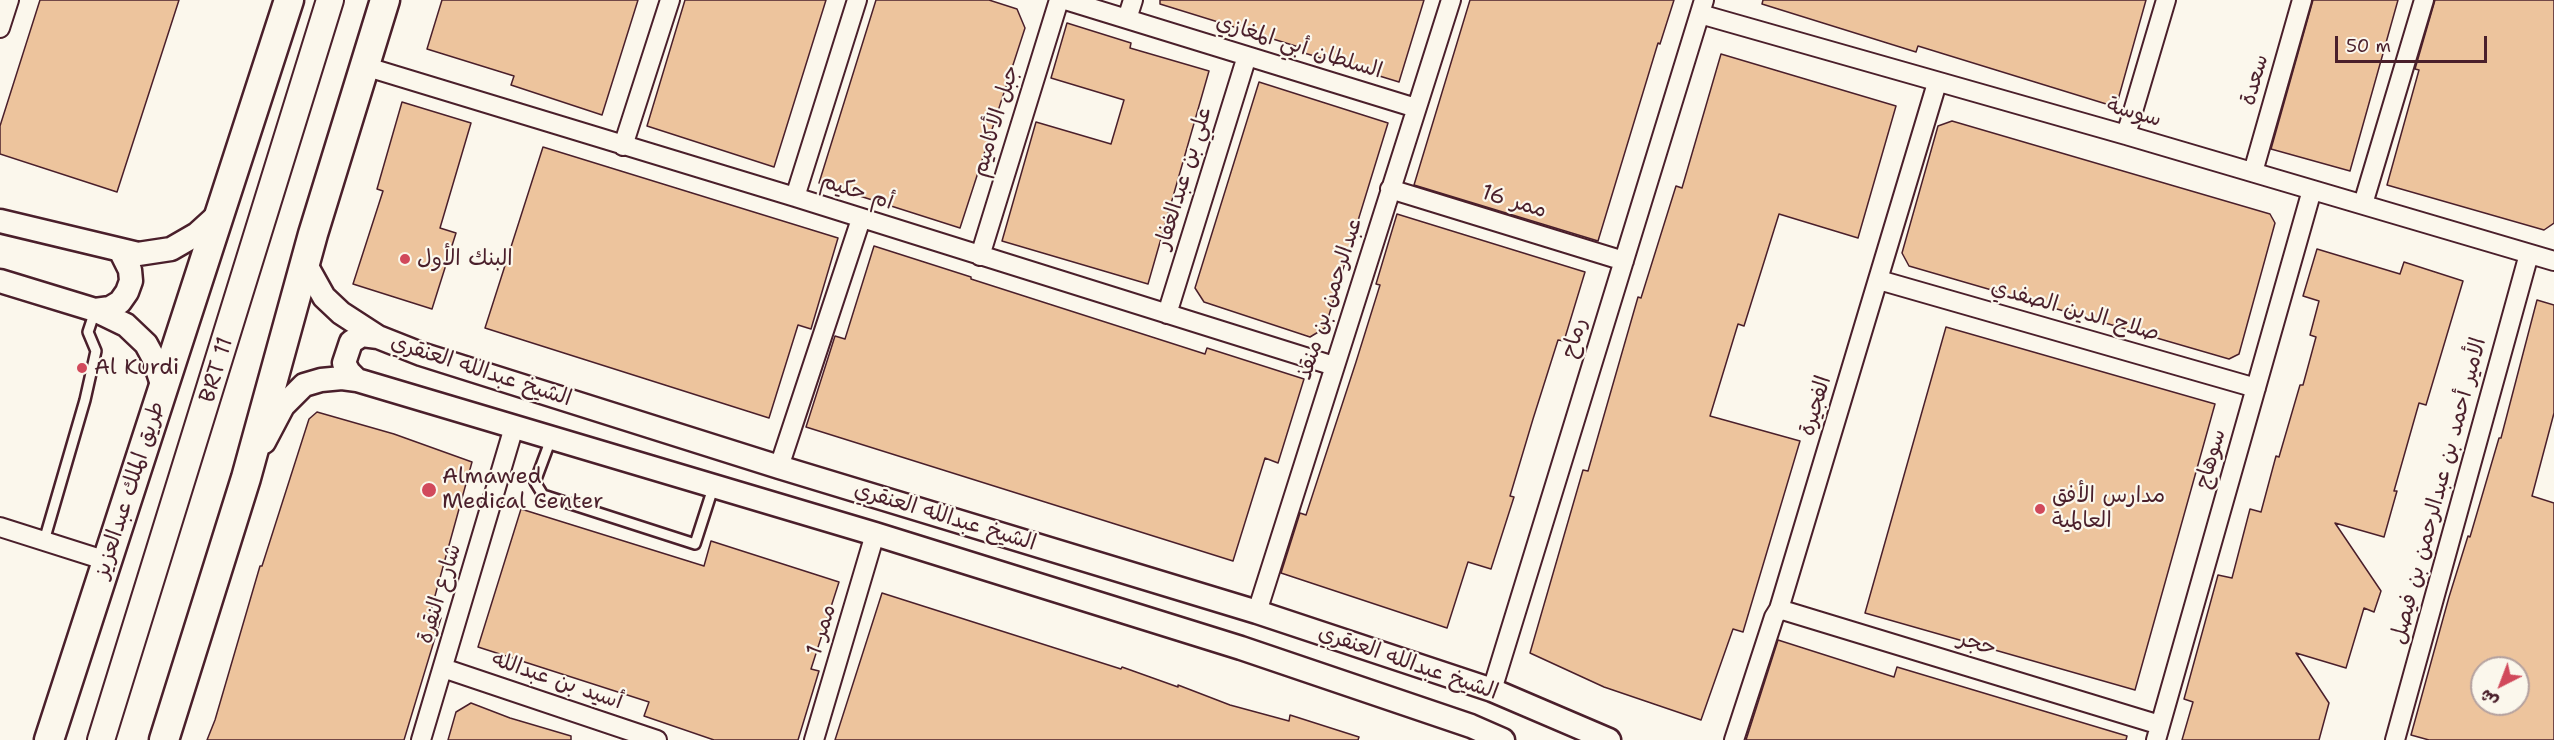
<!DOCTYPE html>
<meta charset="utf-8">
<style>
body{margin:0}
#map{position:relative;width:2554px;height:740px;overflow:hidden;background:#fbf7ec;font-family:"Shantell Sans","Playpen Sans Arabic",sans-serif}
canvas{display:block}
.north{position:absolute;left:2470px;top:656px;width:60px;height:60px;box-sizing:border-box;background:#fbf7ec;border:2px solid #b4a19f;border-radius:50%;rotate:222deg;font-size:16px;font-weight:700;line-height:24px;text-align:center;color:#4a1f2b}
.north::after{content:'';display:block;margin:auto;width:21px;height:27px;background:#d1495b;clip-path:polygon(50% 0,100% 100%,50% 72%,0 100%)}
.scale{position:absolute;left:2335px;top:36px;width:152px;height:27px;box-sizing:border-box;border:3px solid #4a1f2b;border-top:0;padding-left:8px;font-size:18px;line-height:21px;white-space:nowrap;color:#4a1f2b;-webkit-text-stroke:4px #fbf7ec;paint-order:stroke}
</style>
<div id="map">
<canvas width="2554" height="740"></canvas>
<div class="north">ش</div>
<div class="scale">50 m</div>
</div>
<script>
const c = document.querySelector('canvas').getContext('2d');
c.lineJoin = 'round';
function fill(path, color) { c.fillStyle = color; c.fill(path, 'evenodd'); }
const shape = rows => new Path2D(rows.map(r => 'M' + r).join(''));
function trace(path, color, width, dash) { c.strokeStyle = color; c.lineWidth = width; c.lineCap = dash ? 'butt' : 'round'; c.setLineDash(dash || []); c.stroke(path); }
function drawText(font, color, halo, rows, align = 'center') {
  c.font = font + ' "Shantell Sans","Playpen Sans Arabic",sans-serif'; c.lineWidth = 4.5; c.setLineDash([]); c.textBaseline = 'middle'; c.strokeStyle = halo; c.fillStyle = color; for (const [text, x, y, turn = 0] of rows) {
    c.save(); c.translate(x, y); c.rotate((+turn || 0) * Math.PI / 180); c.textAlign = isNaN(turn) ? turn : align; if (halo) c.strokeText(text, 0, 0); c.fillText(text, 0, 0); c.restore();
  }
}
const building = shape([
 [40,0,179,0,117,192,0,154,0,126,40,0],
 [442,0,638,0,602,115,511,85,514,76,427,49,442,0],
 [685,0,826,0,774,167,647,126,685,0],
 [876,0,989,0,1017,9,1025,28,960,228,819,183,876,0],
 [1160,0,1424,0,1399,82,1301,52,1302,48,1160,4,1160,0],
 [1470,0,1674,0,1660,44,1658,43,1598,241,1414,185,1470,0],
 [1763,0,2146,0,2116,107,1918,46,1916,52,1762,4,1763,0],
 [2313,0,2398,0,2350,171,2271,149,2313,0],
 [2435,0,2554,0,2554,223,2544,230,2387,185,2419,70,2415,69,2435,0],
 [1067,23,1131,43,1130,48,1209,71,1148,284,1002,241,1036,122,1111,144,1124,100,1051,78,1067,23],
 [1721,54,1896,106,1858,238,1779,214,1744,326,1738,324,1710,416,1800,441,1743,632,1733,629,1701,720,1604,687,1530,653,1583,470,1588,471,1638,297,1641,298,1676,186,1682,188,1721,54],
 [1259,82,1388,123,1325,328,1310,337,1204,302,1195,288,1259,82],
 [402,102,471,123,440,228,456,233,432,309,353,284,383,191,377,189,402,102],
 [1952,121,2270,214,2275,223,2239,354,2229,359,1909,266,1902,253,1938,126,1952,121],
 [543,147,838,238,811,329,798,325,769,418,485,328,543,147],
 [1397,214,1585,272,1564,341,1558,340,1533,419,1510,496,1514,497,1491,569,1468,562,1447,628,1281,573,1300,513,1306,515,1356,362,1380,285,1376,284,1397,214],
 [874,246,971,277,971,279,1205,354,1207,348,1304,379,1278,463,1265,458,1233,561,806,427,835,336,845,339,874,246],
 [2317,249,2400,274,2404,262,2463,281,2426,405,2419,403,2394,491,2397,491,2384,537,2335,523,2381,591,2374,612,2364,608,2346,668,2296,653,2329,703,2319,740,2182,740,2193,702,2184,699,2218,575,2232,578,2250,509,2261,512,2276,456,2279,457,2300,385,2303,385,2316,337,2310,335,2319,301,2303,296,2317,249],
 [2537,300,2554,305,2554,413,2532,496,2554,503,2554,740,2429,740,2411,735,2449,597,2468,536,2470,537,2499,438,2501,438,2537,300],
 [2482,668,2518,668,2518,704,2482,704,2482,668],
 [1946,327,2215,404,2135,690,1865,613,1946,327],
 [317,412,394,434,472,462,430,614,441,618,404,740,207,740,215,720,260,566,262,566,309,419,317,412],
 [521,509,704,566,711,541,839,582,811,669,819,671,798,740,714,740,644,716,649,702,478,647,521,509],
 [882,593,1121,669,1122,667,1178,687,1178,685,1230,705,1289,721,1290,715,1359,737,1358,740,835,740,882,593],
 [1778,640,1894,677,1897,667,2127,736,2126,740,1746,740,1778,640],
 [471,703,510,718,571,736,571,740,448,740,456,712,471,703]
]);
fill(building, '#edc49d');
trace(building, '#4a1f2b', 1.5);
const service = shape([
 [551,439,535,482,543,495,695,544,714,485],
 [44,541,85,400,96,351,88,332,95,311]
]);
const minor = shape([
 [1065,0,1416,108],
 [1700,14,2126,135,2554,261],
 [1127,19,1133,0],
 [0,28,9,0],
 [364,66,795,197,1334,366],
 [2126,135,2166,0],
 [623,146,670,0],
 [2253,172,2302,0],
 [1390,189,1624,261],
 [795,197,857,0],
 [2363,204,2424,0],
 [980,256,1059,0],
 [1879,280,2256,388],
 [1167,314,1247,56],
 [779,467,861,219],
 [0,527,107,561],
 [1779,609,2160,725],
 [1257,612,1451,0],
 [443,668,657,740],
 [1492,690,1704,0],
 [421,740,514,427],
 [814,740,875,534],
 [1734,740,1774,617,1779,609,1937,83],
 [2156,740,2312,190],
 [2395,740,2529,254]
]);
const tertiary = shape([
 [0,221,138,254,171,249,197,234,219,214],
 [305,263,324,297,341,313,378,337,421,354,779,467,1257,612,1492,690,1609,740],
 [0,281,95,310,126,325,146,344,153,357,164,390],
 [95,310,110,308,120,302,127,292,131,281,130,270,121,252],
 [357,380,349,372,344,363,351,342,362,335,378,337],
 [264,442,283,406,304,385,321,380,342,378,357,380,875,534,1241,648,1471,726,1503,740]
]);
const secondary = shape([
 [101,740,330,0]
]);
const primary = shape([
 [49,740,289,0],
 [164,740,246,478,313,234,385,0]
]);
trace(service, '#4a1f2b', 14);
trace(minor, '#4a1f2b', 22);
trace(tertiary, '#4a1f2b', 27);
trace(secondary, '#4a1f2b', 30);
trace(primary, '#4a1f2b', 33);
trace(service, '#fbf7ec', 9);
trace(minor, '#fbf7ec', 18);
trace(tertiary, '#fbf7ec', 22);
trace(secondary, '#fbf7ec', 26);
trace(primary, '#fbf7ec', 28);
for (const [x, y, r, color] of [
 [405,259,6,"#d1495b"],
 [82,368,6,"#d1495b"],
 [429,490,8,"#d1495b"],
 [2040,509,6,"#d1495b"]
]) { const dot = new Path2D(); dot.arc(x, y, r, 0, 2 * Math.PI); c.fillStyle = color; c.fill(dot); trace(dot, '#fbf7ec', 2); }
drawText('22px', '#4a1f2b', '#fbf7ec', [
 ["السلطان أبي المغازي",1299,47,17],
 ["سعدة",2255,80,-74],
 ["سوسة",2134,113,16],
 ["جبل الأكاميم",996,121,-73],
 ["علي بن عبدالغفار",1184,178,-73],
 ["أم حكيم",857,192,18],
 ["ممر 16",1514,202,17],
 ["عبدالرحمن بن منقذ",1330,299,-72],
 ["صلاح الدين الصفدي",2075,311,16],
 ["رماح",1575,338,-73],
 ["BRT 11",217,370,-73],
 ["الشيخ عبدالله العنقري",481,371,18],
 ["الفجيرة",1816,406,-73],
 ["سوهاج",2211,459,-74],
 ["طريق الملك عبدالعزيز",130,490,-72],
 ["الأمير أحمد بن عبدالرحمن بن فيصل",2439,491,-75],
 ["الشيخ عبدالله العنقري",945,517,17],
 ["شارع النقرة",440,594,-73],
 ["ممر 1",822,630,-73],
 ["حجر",1977,644,17],
 ["الشيخ عبدالله العنقري",1408,663,19],
 ["أسيد بن عبدالله",557,681,19]
]);
drawText('22px', '#4a1f2b', '#fbf7ec', [
 ["البنك الأول",417,259],
 ["Al Kurdi",94,368],
 ["Almawed",442,477],
 ["Medical Center",442,502],
 ["مدارس الأفق",2052,496],
 ["العالمية",2052,521]
], 'left');
</script>
